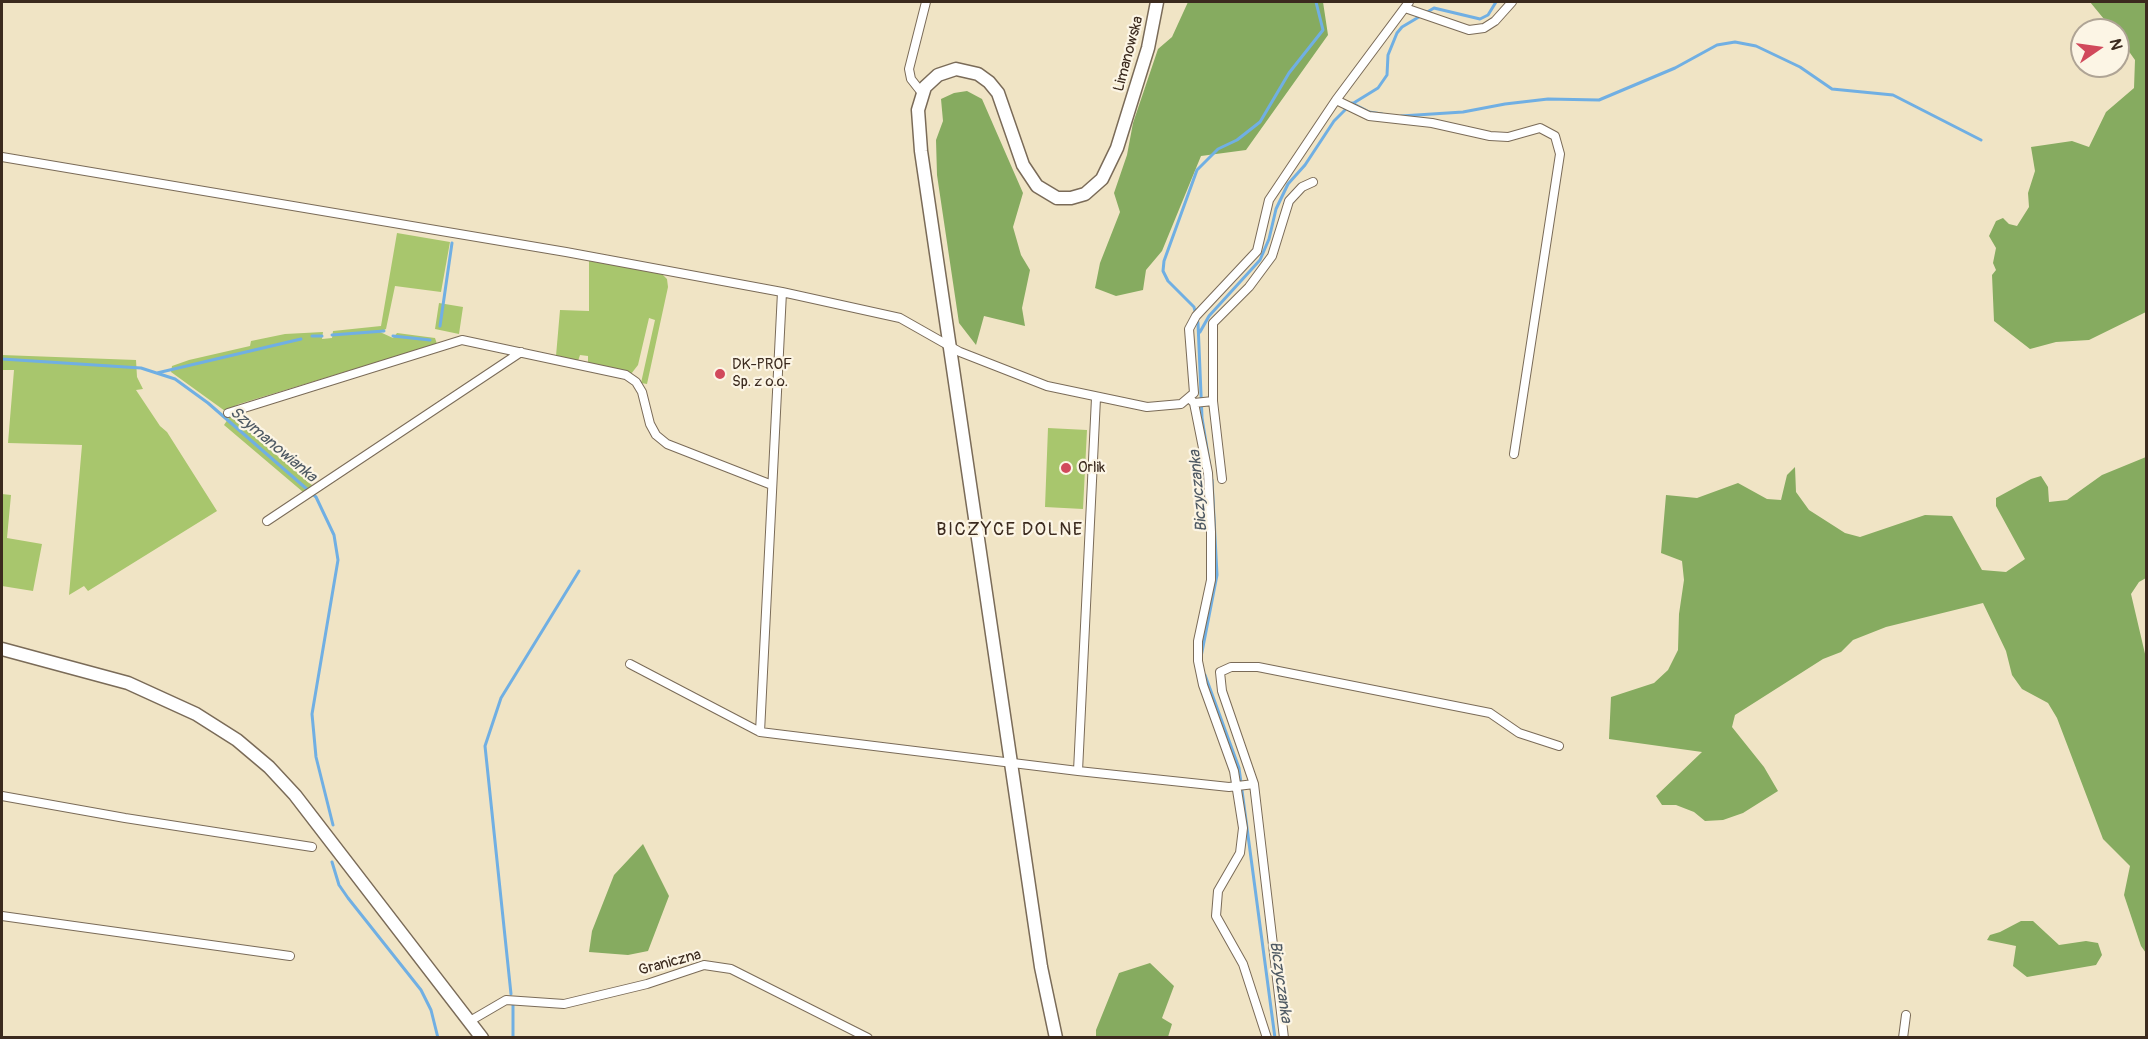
<!DOCTYPE html>
<style>
body{margin:0}
#map{position:relative;width:2148px;height:1039px;overflow:hidden;background:#f0e4c5;font-family:Pangolin,sans-serif}
canvas{display:block}
.frame{position:absolute;inset:0;border:3px solid #3b2a1e;pointer-events:none}
.north{position:absolute;left:2070px;top:18px;width:60px;height:60px;box-sizing:border-box;background:#fcf5e5;border:2px solid #afa495;border-radius:50%;rotate:77deg;font-size:16px;font-weight:700;line-height:24px;text-align:center;color:#3b2a1e}
.north::after{content:'';display:block;margin:auto;width:21px;height:27px;background:#d1495b;clip-path:polygon(50% 0,100% 100%,50% 72%,0 100%)}
</style>
<div id="map">
<canvas width="2148" height="1039"></canvas>
<div class="frame"></div>
<div class="north">N</div>
</div>
<script>
const c = document.querySelector('canvas').getContext('2d');
c.lineJoin = 'round';
function fill(path, color) { c.fillStyle = color; c.fill(path, 'evenodd'); }
const shape = rows => new Path2D(rows.map(r => 'M' + r).join(''));
function trace(path, color, width, dash) { c.strokeStyle = color; c.lineWidth = width; c.lineCap = dash ? 'butt' : 'round'; c.setLineDash(dash || []); c.stroke(path); }
function drawText(font, color, halo, rows, align = 'center') {
  c.font = font + ' Pangolin,sans-serif'; c.lineWidth = 4.5; c.setLineDash([]); c.textBaseline = 'middle'; c.strokeStyle = halo; c.fillStyle = color; for (const [text, x, y, turn = 0] of rows) {
    c.save(); c.translate(x, y); c.rotate((+turn || 0) * Math.PI / 180); c.textAlign = isNaN(turn) ? turn : align; if (halo) c.strokeText(text, 0, 0); c.fillText(text, 0, 0); c.restore();
  }
}
fill(shape([
 [397,233,450,242,441,292,395,286,386,329,380,332,393,338,397,333,435,338,437,344,239,404,225,411,171,372,172,366,189,360,250,346,251,341,285,334,323,332,322,339,332,338,333,331,381,326],
 [589,261,661,273,667,279,668,287,647,384,641,383,655,320,649,318,638,365,631,374,588,363,588,356,580,355,578,361,556,356,560,310,589,311],
 [439,303,463,307,459,334,435,329],
 [2,355,136,360,137,377,143,389,136,390,160,426,167,432,217,511,88,591,84,586,69,595,82,445,8,443,14,370,2,370],
 [230,416,313,486,303,492,224,425],
 [1048,428,1087,430,1083,509,1045,507],
 [2,494,11,495,7,538,42,544,33,591,2,586]
]), '#a8c66d');
fill(shape([
 [1188,2,1323,2,1328,35,1246,150,1201,156,1162,251,1146,270,1143,290,1116,296,1095,288,1100,263,1120,212,1114,193,1127,155,1133,123,1158,49,1172,37],
 [2090,2,2146,2,2146,312,2089,340,2056,342,2030,349,1994,321,1992,275,1996,270,1993,263,1996,248,1989,236,1996,221,2003,218,2009,224,2017,226,2029,207,2028,193,2035,171,2031,147,2072,141,2089,147,2106,112,2134,88,2135,60,2118,36,2118,30,2113,30],
 [967,91,982,99,1023,193,1013,227,1021,255,1030,270,1022,308,1025,326,984,316,976,345,959,323,937,175,936,140,943,121,941,99,954,93],
 [2146,457,2146,578,2139,582,2131,594,2146,658,2146,953,2141,946,2124,895,2130,866,2103,839,2057,718,2048,703,2022,689,2012,675,2006,651,1983,603,1886,627,1853,640,1841,652,1823,659,1735,715,1732,727,1764,767,1778,791,1743,813,1723,820,1705,821,1694,812,1676,805,1662,805,1656,796,1702,752,1609,739,1611,697,1654,683,1668,670,1678,650,1679,614,1684,580,1682,561,1661,553,1666,495,1697,498,1738,483,1767,499,1781,500,1787,475,1795,467,1796,492,1809,510,1845,533,1860,537,1925,515,1952,516,1982,570,2006,572,2025,559,1996,506,1996,498,2031,479,2041,476,2048,487,2049,502,2067,500,2102,475],
 [643,844,669,896,648,951,628,955,589,952,592,931,614,875],
 [2021,921,2033,921,2059,945,2086,941,2098,943,2102,955,2096,965,2027,977,2013,966,2016,946,1987,940,1990,935,2000,932],
 [1150,963,1174,986,1162,1018,1172,1024,1168,1037,1096,1037,1096,1030,1119,973]
]), '#86ab60');
trace(shape([
 [1352,103,1369,112,1382,114],
 [1352,104,1378,88,1387,75,1388,55,1397,33,1402,27,1434,8,1480,19,1488,15,1496,2],
 [1401,116,1463,112,1505,104,1548,99,1599,100,1675,68,1717,45,1735,42,1756,46,1800,67,1832,89,1893,95,1981,140],
 [440,326,452,243],
 [1200,332,1209,316,1260,260,1269,239,1276,209,1288,184,1305,165,1334,121,1347,108],
 [332,335,384,331],
 [312,336,322,336],
 [393,336,430,340],
 [2,359,141,368,175,379,208,403,316,497,334,535,338,560,312,714,316,757,333,825],
 [157,373,301,339],
 [1210,467,1202,418,1198,323,1194,307,1168,281,1163,271,1164,261,1197,170,1218,149,1237,140,1260,122,1289,73,1323,30,1316,2],
 [1201,657,1217,575,1212,480],
 [1205,675,1239,768,1275,1038],
 [332,862,339,885,348,898,421,990,431,1010,438,1038],
 [511,994,485,746,501,698,579,571],
 [513,1005,513,1038]
]), '#70afe3', 3);
const street = shape([
 [1405,8,1469,30,1484,28,1495,21,1512,2],
 [922,93,911,79,909,69,926,2],
 [1336,100,1369,116,1432,123,1490,136,1508,137,1540,128,1555,136,1560,154,1514,454],
 [2,157,566,252,782,292,900,318,960,352,1047,386,1147,407,1181,404,1194,393,1189,329,1196,316,1257,251,1269,200,1336,100,1409,2],
 [1190,399,1194,403,1208,473,1211,532,1211,580,1198,641,1198,661,1203,685,1234,771,1243,828,1240,853,1218,891,1216,916,1243,964,1267,1038],
 [1194,403,1213,401],
 [228,413,462,340,626,375,636,382,642,392,650,424,656,435,667,444,772,485],
 [1222,479,1213,401,1213,323,1249,287,1272,256,1289,201,1302,187,1313,182],
 [267,521,521,352],
 [630,664,760,732,1078,771,1229,787,1254,784],
 [760,732,782,292],
 [1078,771,1096,398],
 [2,796,125,818,312,847],
 [2,916,290,956],
 [470,1021,506,1000,564,1004,647,984,704,965,731,969,868,1038],
 [1284,1038,1254,784,1222,691,1220,672,1231,667,1258,667,1490,713,1519,733,1559,746],
 [1903,1038,1906,1015]
]);
const primary = shape([
 [2,649,128,683,196,714,237,740,269,767,295,795,482,1038],
 [1056,1038,1041,967,921,151,918,110,925,87,938,75,956,69,978,74,989,82,998,93,1023,165,1037,186,1057,198,1071,198,1085,194,1102,179,1117,148,1148,48,1157,2]
]);
trace(street, '#7a6b58', 10);
trace(primary, '#7a6b58', 15);
trace(street, '#fff', 8);
trace(primary, '#fff', 12);
for (const [x, y, r, color] of [
 [720,374,6,"#d1495b"],
 [1066,468,6,"#d1495b"]
]) { const dot = new Path2D(); dot.arc(x, y, r, 0, 2 * Math.PI); c.fillStyle = color; c.fill(dot); trace(dot, '#fcf5e5', 2); }
drawText('15px', '#3b2a1e', '#fcf5e5', [
 ["Limanowska",1129,54,-75],
 ["Graniczna",670,963,-15]
]);
drawText('15px', '#3b2a1e', '#fcf5e5', [
 ["DK-PROF",732,365],
 ["Sp. z o.o.",732,382],
 ["Orlik",1078,468]
], 'left');
drawText('italic 16px', '#4e5963', '#fcf5e5', [
 ["Szymanowianka",273,445,40],
 ["Biczyczanka",1199,491,-95],
 ["Biczyczanka",1280,982,82]
]);
c.letterSpacing = '1.5px';
drawText('18px', '#3b2a1e', '#fcf5e5', [
 ["BICZYCE DOLNE",1010,530]
]);
c.letterSpacing = '0px';
</script>
